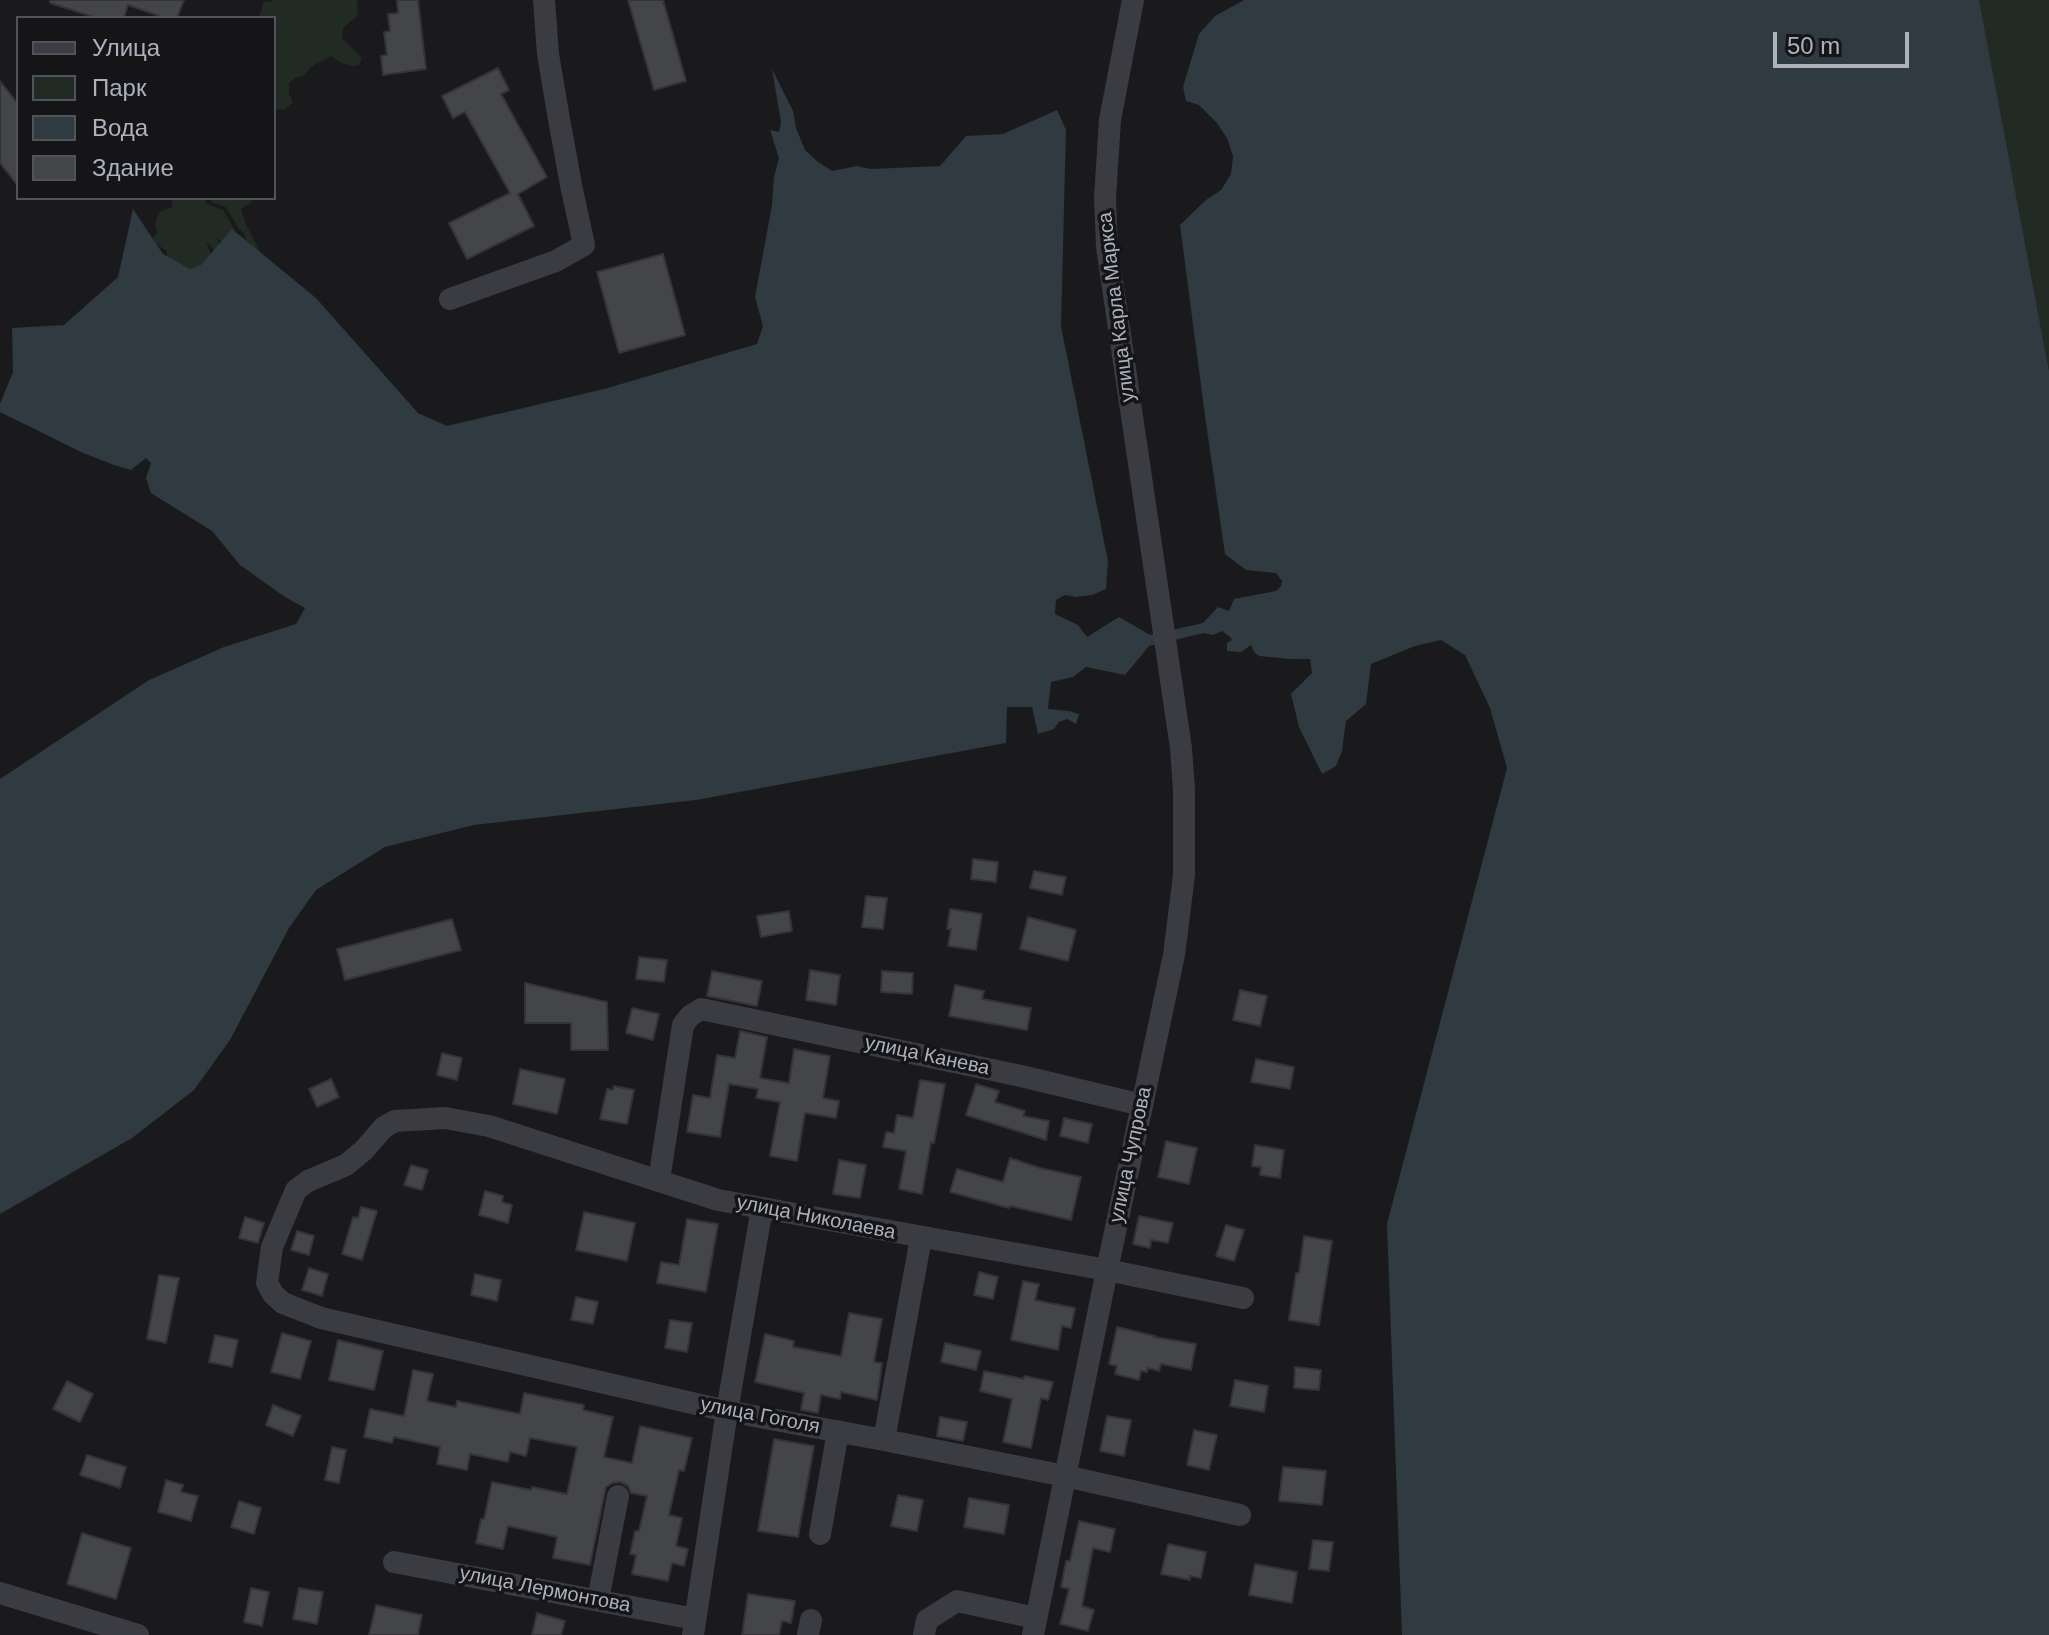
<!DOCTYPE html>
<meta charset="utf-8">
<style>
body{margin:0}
#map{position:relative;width:2049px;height:1635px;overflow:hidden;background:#1a1a1c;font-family:Arial,sans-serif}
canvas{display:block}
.legend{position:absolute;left:16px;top:16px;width:260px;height:184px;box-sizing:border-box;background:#151518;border:2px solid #51535a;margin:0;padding:10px 14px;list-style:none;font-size:24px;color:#acb1bc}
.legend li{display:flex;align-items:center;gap:16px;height:40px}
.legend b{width:40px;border:2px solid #51535a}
.scale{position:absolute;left:1773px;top:32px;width:136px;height:36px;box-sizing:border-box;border:4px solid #acb1bc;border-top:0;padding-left:10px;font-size:24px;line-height:28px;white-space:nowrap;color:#acb1bc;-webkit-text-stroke:6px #151518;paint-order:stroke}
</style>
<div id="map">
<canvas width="2049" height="1635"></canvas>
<ul class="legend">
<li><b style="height:10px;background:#3b3c42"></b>Улица</li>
<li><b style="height:22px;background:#222b23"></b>Парк</li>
<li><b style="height:22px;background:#2f3a41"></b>Вода</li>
<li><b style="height:22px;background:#444549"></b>Здание</li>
</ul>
<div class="scale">50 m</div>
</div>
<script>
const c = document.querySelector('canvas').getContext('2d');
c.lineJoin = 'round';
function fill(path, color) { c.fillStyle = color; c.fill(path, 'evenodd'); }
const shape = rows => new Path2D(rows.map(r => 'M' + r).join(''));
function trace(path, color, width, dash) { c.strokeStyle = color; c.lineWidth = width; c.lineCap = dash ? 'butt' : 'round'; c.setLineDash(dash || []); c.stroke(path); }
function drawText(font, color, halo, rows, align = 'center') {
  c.font = font + ' Arial,sans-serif'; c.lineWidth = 7; c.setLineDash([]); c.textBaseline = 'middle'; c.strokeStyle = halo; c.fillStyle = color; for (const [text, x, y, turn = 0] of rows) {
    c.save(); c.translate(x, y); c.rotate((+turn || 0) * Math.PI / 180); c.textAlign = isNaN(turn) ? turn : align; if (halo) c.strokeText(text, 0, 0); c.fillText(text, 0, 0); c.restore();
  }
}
fill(shape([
 [272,0,357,0,358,13,355,18,343,28,342,38,362,58,359,65,353,66,341,63,331,56,316,64,309,69,304,76,295,78,289,83,289,93,293,102,284,110,274,108,274,18,259,18,264,1,272,2],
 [1979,0,2049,0,2049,371,1994,86],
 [172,198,207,198,205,203,223,210,234,229,237,259,217,237,224,262,206,241,214,264,195,274,167,258,167,251,155,243,153,237,157,233,155,224,158,216,161,211,172,207],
 [210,198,253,198,251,203,241,209,246,225,263,257,249,248,244,233,239,229,226,207,213,203]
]), '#222b23');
fill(shape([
 [1244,0,1979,0,2049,371,2049,1635,1402,1635,1387,1224,1507,768,1490,708,1465,655,1441,640,1415,646,1371,664,1366,704,1346,721,1342,751,1336,766,1322,774,1299,727,1291,694,1312,673,1310,659,1290,659,1259,656,1254,652,1251,645,1241,652,1227,651,1227,643,1232,640,1230,637,1222,631,1213,635,1204,633,1149,646,1125,675,1086,667,1073,677,1051,682,1048,709,1069,711,1079,714,1076,724,1067,719,1059,722,1054,729,1038,734,1032,707,1007,707,1006,743,696,800,474,825,385,847,316,890,289,928,230,1040,194,1090,132,1138,0,1214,0,779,149,680,224,647,296,624,305,608,285,597,240,565,212,531,151,493,146,478,151,463,146,458,131,470,114,465,81,452,0,412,0,404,13,372,12,328,64,325,118,277,133,209,163,254,190,269,201,265,232,229,316,298,418,413,447,426,604,389,757,344,763,326,755,297,772,205,774,177,779,158,770,130,779,132,781,122,772,69,793,111,796,128,805,150,818,162,832,171,857,166,871,169,940,166,966,136,1003,134,1057,110,1066,130,1061,326,1108,561,1106,589,1092,595,1076,597,1065,595,1056,600,1055,614,1078,625,1087,637,1119,617,1150,635,1203,623,1218,607,1229,611,1234,599,1276,591,1281,586,1282,581,1276,573,1246,570,1225,554,1205,416,1180,225,1206,200,1221,190,1231,174,1233,156,1227,138,1217,123,1199,105,1186,101,1183,87,1199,34,1215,16]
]), '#2f3a41');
const building = shape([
 [50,0,184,0,177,18,165,18,128,5,124,18,97,18,50,3,50,0],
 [397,0,418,0,426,69,383,75,381,56,387,55,384,32,390,31,388,14,398,13,397,0],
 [628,0,663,0,686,81,654,90,628,0],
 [498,68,509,90,501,94,547,177,518,194,534,226,467,259,449,223,510,193,465,112,453,118,442,96,498,68],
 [0,81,18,104,18,186,0,163,0,81],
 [663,254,685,335,619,353,597,272,663,254],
 [973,859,998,862,996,882,971,879,973,859],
 [1034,871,1066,877,1062,895,1030,888,1034,871],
 [866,896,887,898,883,929,862,927,866,896],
 [950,909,982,914,976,950,948,946,951,929,947,929,950,909],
 [789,911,792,931,761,937,757,916,789,911],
 [1028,917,1076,930,1068,961,1020,949,1028,917],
 [452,919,461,950,345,980,337,949,452,919],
 [639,957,667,960,664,982,636,979,639,957],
 [810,970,840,975,836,1005,806,1000,810,970],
 [712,971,762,981,757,1006,707,996,712,971],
 [882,971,913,973,912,994,881,992,882,971],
 [525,983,607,1002,608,1050,571,1050,571,1023,525,1023,525,983],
 [955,985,984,991,982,999,1031,1008,1027,1030,949,1016,955,985],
 [1240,990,1267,996,1260,1026,1233,1020,1240,990],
 [632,1008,659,1014,653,1040,626,1033,632,1008],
 [740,1031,767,1037,760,1078,789,1083,794,1049,830,1056,823,1098,839,1101,836,1118,805,1113,797,1161,770,1156,780,1102,756,1098,758,1089,729,1084,720,1137,687,1132,693,1095,710,1098,717,1055,735,1058,740,1031],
 [442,1053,462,1058,457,1080,437,1075,442,1053],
 [1256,1059,1294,1067,1290,1089,1251,1082,1256,1059],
 [520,1069,565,1079,557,1114,513,1104,520,1069],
 [331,1079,339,1097,317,1107,309,1089,331,1079],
 [920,1080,945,1084,934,1143,931,1142,922,1194,899,1189,906,1151,883,1147,886,1132,894,1133,897,1115,913,1118,920,1080],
 [976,1084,999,1091,995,1102,1025,1111,1023,1116,1049,1121,1046,1140,966,1115,976,1084],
 [614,1086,634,1090,627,1124,600,1119,607,1089,613,1090,614,1086],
 [1064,1118,1092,1124,1088,1143,1060,1136,1064,1118],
 [1166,1141,1197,1148,1189,1184,1158,1177,1166,1141],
 [1255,1145,1284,1150,1280,1178,1260,1175,1261,1167,1252,1166,1255,1145],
 [1010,1158,1040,1168,1081,1177,1071,1220,1010,1206,1009,1208,950,1192,957,1169,1003,1182,1010,1158],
 [839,1160,866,1165,860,1198,833,1194,839,1160],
 [411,1165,428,1170,422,1190,404,1185,411,1165],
 [485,1191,503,1196,502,1202,512,1205,508,1223,479,1215,485,1191],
 [361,1207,377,1211,362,1260,342,1254,353,1217,358,1218,361,1207],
 [584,1212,635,1223,627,1261,576,1250,584,1212],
 [1139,1216,1173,1223,1168,1243,1151,1240,1150,1248,1133,1244,1139,1216],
 [245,1217,264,1223,258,1243,239,1238,245,1217],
 [687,1219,718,1224,706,1292,657,1283,661,1262,679,1265,687,1219],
 [1226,1225,1244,1230,1234,1261,1216,1256,1226,1225],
 [297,1231,314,1236,309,1255,291,1250,297,1231],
 [1304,1236,1332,1241,1319,1325,1289,1320,1296,1273,1299,1273,1304,1236],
 [309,1268,328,1274,322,1296,302,1290,309,1268],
 [979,1272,998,1277,993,1299,974,1295,979,1272],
 [475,1274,501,1280,497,1301,471,1295,475,1274],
 [159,1275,179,1278,166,1343,147,1339,159,1275],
 [1023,1281,1039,1284,1035,1300,1075,1308,1071,1328,1062,1326,1058,1350,1011,1340,1023,1281],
 [576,1297,598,1302,593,1324,571,1320,576,1297],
 [849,1313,882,1319,874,1362,882,1363,877,1400,841,1392,840,1399,821,1395,818,1413,801,1410,804,1393,755,1382,765,1334,794,1341,793,1347,841,1356,849,1313],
 [670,1320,692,1323,687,1352,665,1348,670,1320],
 [1117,1327,1155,1336,1154,1337,1196,1344,1191,1370,1161,1364,1159,1371,1148,1368,1147,1372,1141,1371,1139,1380,1115,1374,1117,1366,1109,1364,1117,1327],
 [282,1333,311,1341,300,1379,271,1372,282,1333],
 [215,1335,238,1340,232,1367,209,1362,215,1335],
 [338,1340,383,1351,374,1390,329,1380,338,1340],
 [945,1343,981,1351,976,1370,941,1362,945,1343],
 [1295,1367,1321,1370,1319,1390,1294,1388,1295,1367],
 [413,1370,433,1374,427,1401,456,1407,457,1401,520,1414,524,1393,584,1405,583,1410,613,1417,604,1457,632,1463,640,1426,692,1438,684,1471,679,1470,669,1515,682,1518,676,1546,688,1549,684,1566,672,1563,668,1581,632,1574,636,1555,630,1554,635,1531,639,1531,647,1496,631,1493,628,1486,620,1482,613,1483,606,1487,590,1565,553,1558,557,1537,508,1526,503,1549,476,1543,481,1519,484,1519,492,1482,531,1490,532,1487,567,1494,577,1447,530,1438,526,1456,510,1452,508,1462,470,1454,467,1470,437,1464,440,1447,394,1437,392,1443,364,1437,370,1409,404,1416,413,1370],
 [984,1371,1024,1379,1024,1376,1053,1382,1048,1400,1041,1398,1031,1448,1003,1442,1012,1399,980,1391,984,1371],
 [1235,1380,1268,1386,1264,1412,1230,1406,1235,1380],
 [67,1381,93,1394,80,1422,53,1409,67,1381],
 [273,1405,301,1416,293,1436,266,1425,273,1405],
 [1107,1416,1131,1420,1124,1456,1100,1451,1107,1416],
 [940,1417,967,1422,963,1441,937,1436,940,1417],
 [1194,1430,1217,1435,1209,1470,1187,1465,1194,1430],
 [774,1439,814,1446,798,1537,758,1531,774,1439],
 [332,1447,346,1450,339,1483,325,1480,332,1447],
 [87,1455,126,1467,120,1488,80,1475,87,1455],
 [1283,1467,1326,1471,1322,1505,1279,1501,1283,1467],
 [166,1480,183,1485,181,1492,198,1496,191,1521,158,1512,166,1480],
 [898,1495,923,1500,917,1531,891,1526,898,1495],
 [969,1498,1009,1505,1004,1534,964,1527,969,1498],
 [239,1501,261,1508,254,1534,231,1527,239,1501],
 [1079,1521,1115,1529,1110,1552,1093,1548,1082,1606,1094,1610,1088,1631,1060,1624,1069,1589,1061,1587,1066,1561,1070,1561,1079,1521],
 [82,1533,131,1548,116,1599,67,1584,82,1533],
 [1313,1540,1333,1542,1329,1571,1309,1569,1313,1540],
 [1168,1544,1206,1552,1201,1578,1190,1576,1190,1580,1161,1574,1168,1544],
 [1255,1564,1297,1572,1292,1603,1249,1595,1255,1564],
 [251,1588,269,1592,262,1626,244,1622,251,1588],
 [299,1588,323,1592,317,1624,293,1619,299,1588],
 [748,1594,795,1601,791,1623,782,1621,779,1635,742,1635,748,1594],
 [376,1605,422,1615,418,1635,369,1635,376,1605],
 [537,1613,565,1621,561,1635,532,1635,537,1613]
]);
fill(building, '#444549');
trace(building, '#343438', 2);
trace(shape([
 [450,299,556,261,584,245,571,185,559,119,548,54,544,0],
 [659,1180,683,1025,690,1016,701,1009,1021,1076,1142,1105],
 [884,1440,921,1238],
 [1240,1515,1065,1476,884,1440,727,1411,321,1318,283,1303,273,1294,267,1283,272,1247,296,1190,308,1181,346,1165,364,1150,384,1127,395,1121,445,1118,489,1126,718,1200,1107,1270,1243,1298],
 [820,1534,838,1431],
 [394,1562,695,1619],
 [0,1593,138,1635],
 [598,1600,618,1496],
 [693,1635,727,1411,762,1208],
 [808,1635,811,1620],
 [924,1635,927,1620,957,1601,1036,1618],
 [1033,1635,1107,1270,1174,955,1184,875,1184,790,1181,748,1107,247,1105,198,1110,120,1133,0]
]), '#3b3c42', 22);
drawText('20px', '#acb1bc', '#151518', [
 ["улица Карла Маркса",1117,307,-97],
 ["улица Канева",927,1056,12],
 ["улица Чупрова",1131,1155,-78],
 ["улица Николаева",816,1218,11],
 ["улица Гоголя",760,1416,11],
 ["улица Лермонтова",545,1590,11]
]);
</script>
